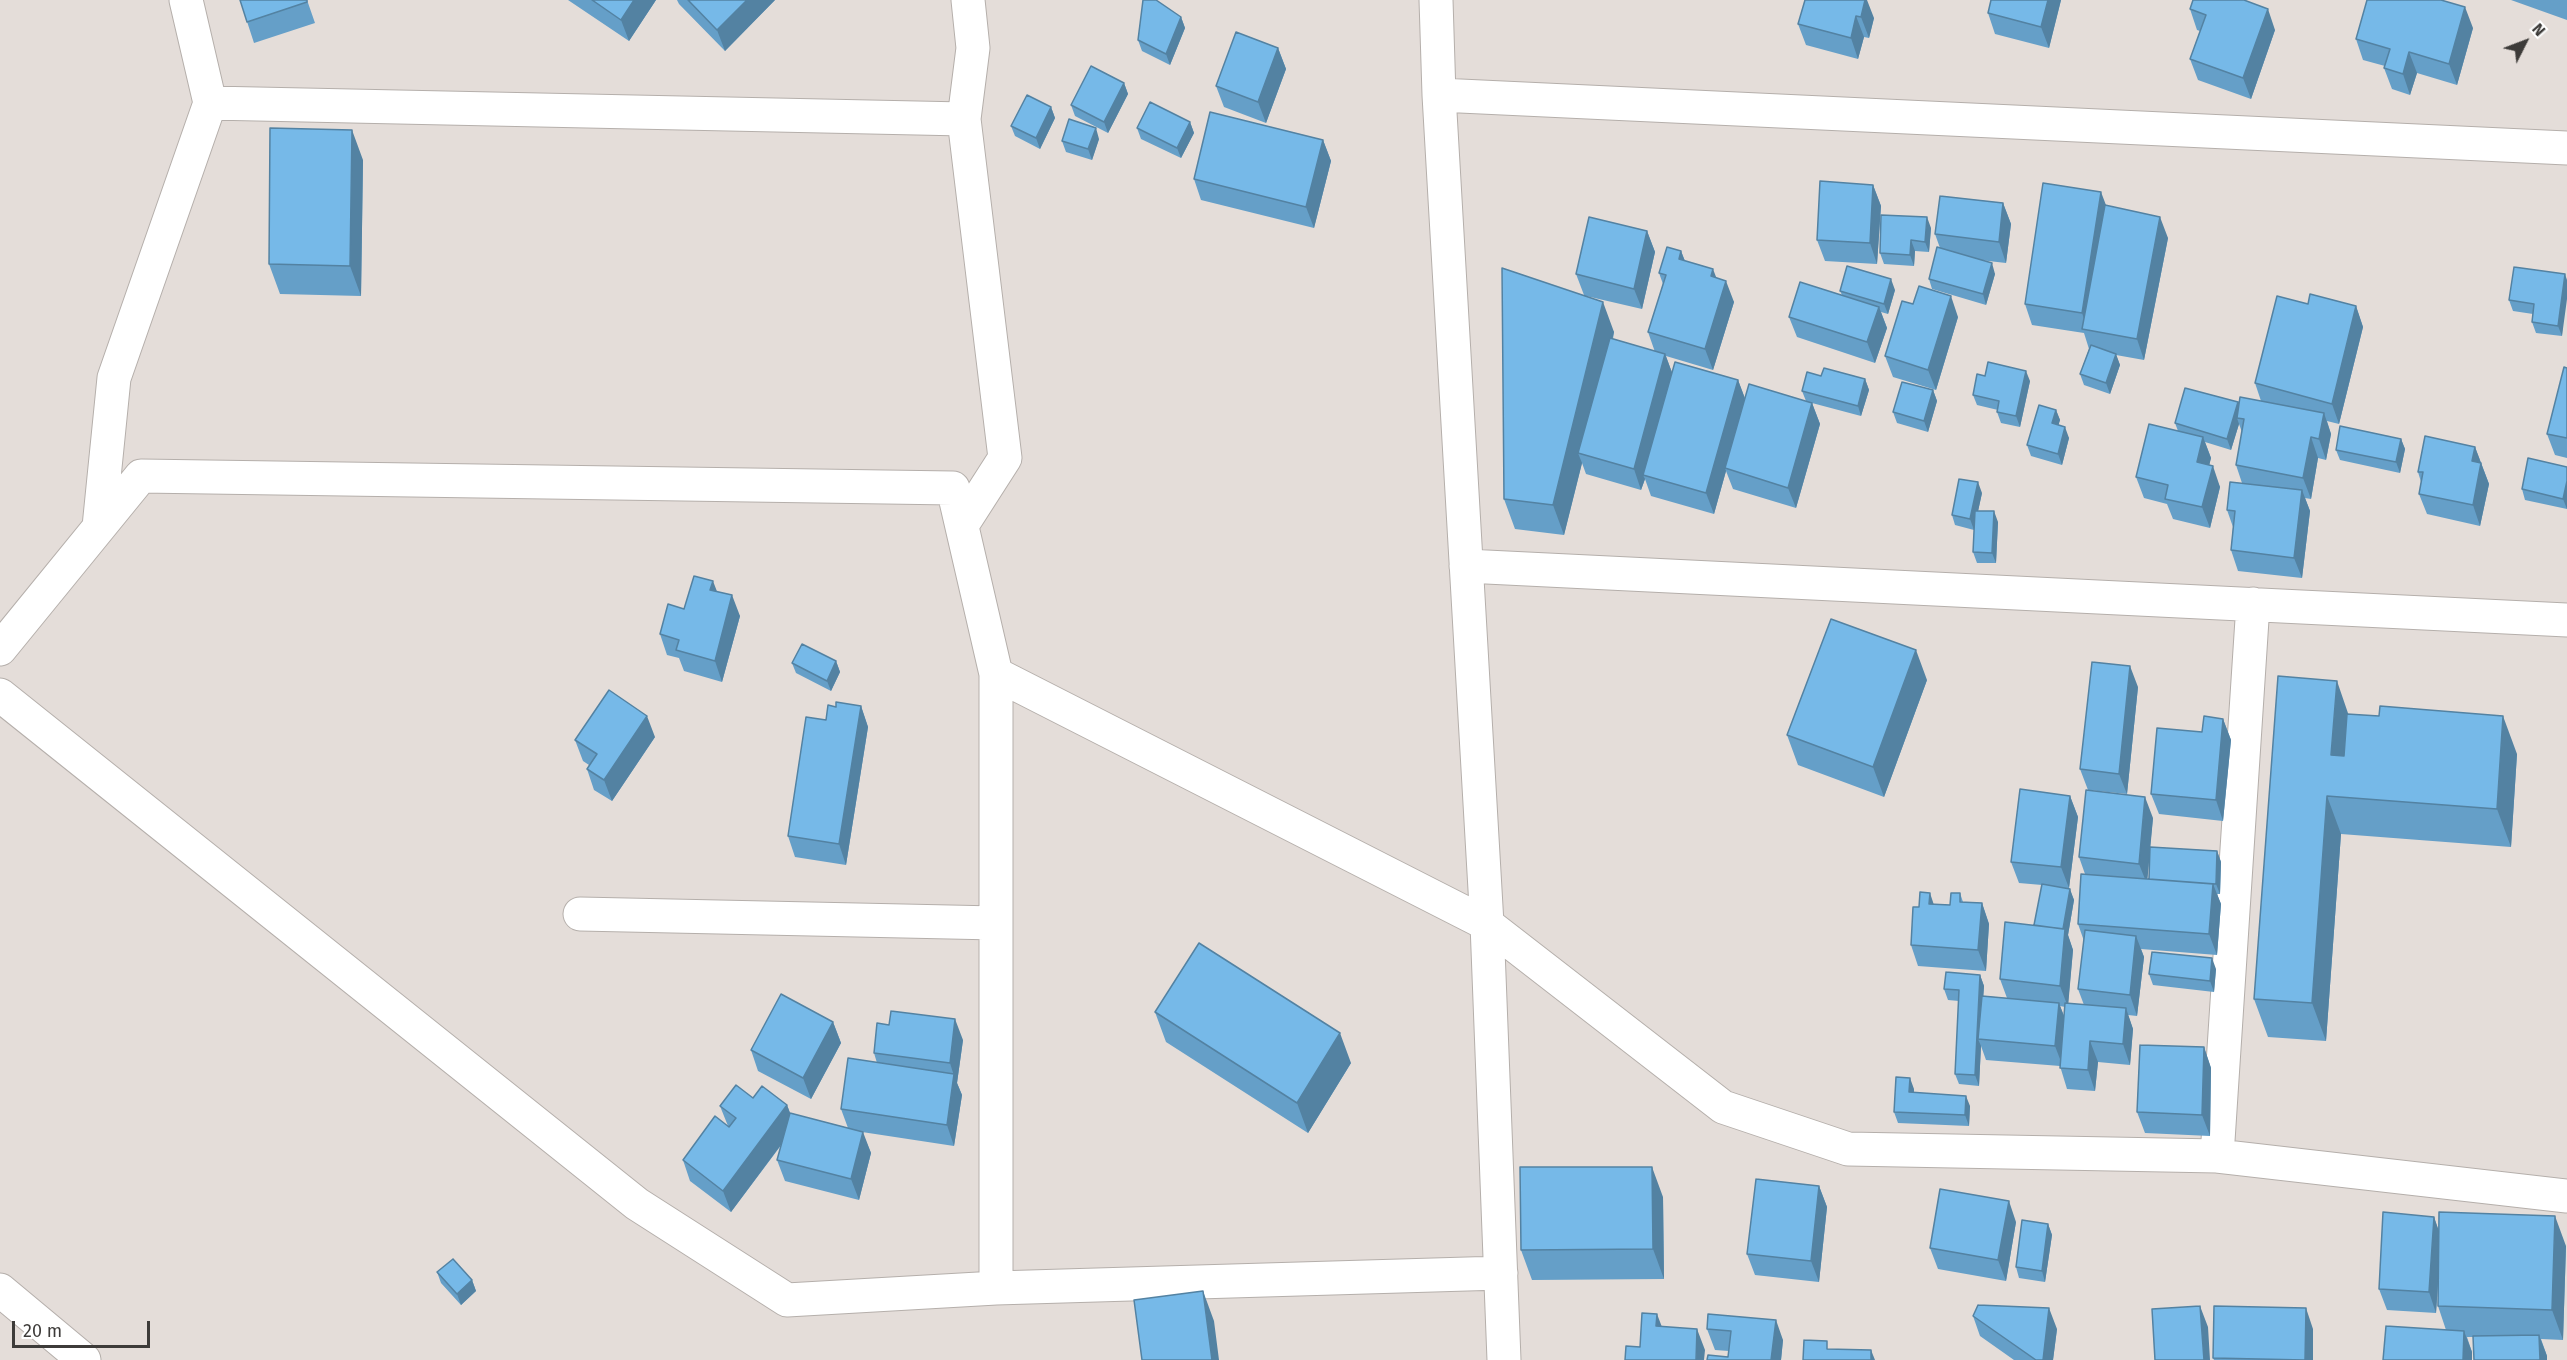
<!DOCTYPE html>
<style>
body{margin:0}
#map{position:relative;width:2567px;height:1360px;overflow:hidden;background:#e4ddd9;font-family:"Fira Sans",sans-serif}
canvas{display:block}
.north{position:absolute;left:2495px;top:12px;width:60px;height:60px;-webkit-text-stroke:4px #fff;paint-order:stroke;rotate:48deg;font-size:16px;font-weight:700;line-height:24px;text-align:center;color:#3d3b39}
.north::after{content:'';display:block;margin:auto;width:21px;height:27px;background:#3d3b39;clip-path:polygon(50% 0,100% 100%,50% 72%,0 100%)}
.scale{position:absolute;left:12px;top:1321px;width:138px;height:27px;box-sizing:border-box;border:3px solid #3d3b39;border-top:0;padding-left:8px;font-size:18px;line-height:21px;white-space:nowrap;color:#3d3b39;-webkit-text-stroke:4px #fff;paint-order:stroke}
</style>
<div id="map">
<canvas width="2567" height="1360"></canvas>
<div class="north">N</div>
<div class="scale">20 m</div>
</div>
<script>
const c = document.querySelector('canvas').getContext('2d');
c.lineJoin = 'round';
const shape = rows => new Path2D(rows.map(r => 'M' + r).join(''));
function trace(path, color, width, dash) { c.strokeStyle = color; c.lineWidth = width; c.lineCap = dash ? 'butt' : 'round'; c.setLineDash(dash || []); c.stroke(path); }
function fill(path, color) { c.fillStyle = color; c.fill(path, 'evenodd'); }
const minor = shape([
 [1436,0,1439,95,2567,148],
 [1439,95,1487,924,1504,1360],
 [210,103,964,119],
 [962,525,1005,458,964,119,973,48,968,0],
 [99,527,114,378,210,103,186,0],
 [1466,566,2567,620],
 [0,649,141,476,953,488,996,674,1487,924,1723,1107,1848,1149,2217,1156,2567,1196],
 [0,695,637,1204,787,1300,996,1288,1501,1273],
 [580,914,996,923],
 [2217,1156,2253,604],
 [996,1288,996,674],
 [0,1290,84,1360]
]);
trace(minor, '#b5afab', 35);
trace(minor, '#fff', 33);
fill(shape([
 [240,0,307,0,315,23,254,43],
 [568,0,656,0,629,41],
 [677,0,775,0,725,51,679,4],
 [1805,0,1874,18,1869,38,1864,37,1858,59,1806,45,1798,24],
 [1991,0,2061,0,2049,48,1995,34,1988,13],
 [2511,0,2567,0,2567,20],
 [2190,9,2275,30,2251,99,2198,80,2190,59,2200,31,2197,30],
 [1181,17,1185,28,1170,65,1142,51,1138,40],
 [2473,28,2457,85,2417,73,2410,95,2392,89,2384,68,2385,66,2363,60,2356,39],
 [1278,48,1286,69,1266,123,1224,107,1216,86],
 [1124,83,1128,94,1108,133,1075,116,1071,105],
 [1051,107,1055,118,1040,149,1015,136,1011,126],
 [1190,122,1194,133,1181,158,1141,139,1137,128],
 [1099,139,1092,160,1066,152,1062,141],
 [1323,140,1331,161,1314,228,1201,200,1194,179],
 [363,160,361,296,280,294,269,264],
 [1873,185,1881,206,1877,264,1825,261,1817,240],
 [2003,203,2011,224,2006,263,1980,260,1995,274,1986,305,1932,289,1929,279,1940,248,1935,234],
 [2106,206,2168,238,2144,360,2116,355,2120,365,2110,394,2084,385,2080,374,2089,349,2084,333,2032,325,2025,304],
 [1931,228,1929,252,1915,251,1914,266,1884,264,1880,253],
 [1647,231,1655,252,1642,309,1586,296,1614,332,1613,339,1655,352,1648,332,1663,284,1659,273,1681,251,1685,261,1716,278,1734,302,1713,370,1666,356,1672,373,1738,380,1745,399,1806,401,1802,391,1821,376,1865,379,1869,390,1861,416,1812,403,1820,424,1796,508,1733,489,1726,471,1714,514,1651,496,1645,479,1641,490,1586,474,1582,463,1564,535,1515,529,1504,499,1584,295,1576,274],
 [2565,274,2562,336,2536,333,2532,322,2533,314,2513,311,2509,300],
 [1895,290,1888,314,1881,312,1887,328,1875,363,1797,337,1789,317,1842,295,1840,291],
 [1913,304,1958,317,1936,390,1893,377,1885,356],
 [2308,304,2356,306,2363,327,2339,424,2327,421,2331,434,2326,460,2318,458,2311,499,2305,498,2310,511,2302,578,2238,571,2231,550,2233,527,2227,510,2242,483,2236,465,2242,432,2239,424,2231,450,2205,442,2211,458,2209,465,2220,487,2210,528,2173,519,2167,504,2144,498,2136,477,2178,431,2175,423,2239,405,2261,401,2255,383],
 [2567,368,2567,458,2555,455,2547,434],
 [1985,376,2030,381,2020,427,2001,423,1997,412,1998,410,1977,405,1973,395],
 [1933,390,1937,401,1928,432,1897,423,1893,412],
 [2056,410,2060,420,2058,425,2069,438,2062,465,2031,456,2027,445],
 [2401,439,2405,449,2400,473,2340,460,2336,450],
 [2475,447,2489,484,2480,526,2427,514,2419,494,2421,482,2418,472],
 [2567,467,2567,509,2525,500,2522,489],
 [1982,493,1978,511,1998,522,1996,563,1977,563,1973,552,1974,530,1955,525,1952,515],
 [717,591,740,616,722,682,684,671,679,658,667,655,660,634,684,609],
 [836,661,840,672,831,691,796,673,792,663],
 [1927,680,1884,797,1798,765,1787,735],
 [2138,687,2127,794,2088,790,2080,769],
 [861,706,868,727,846,865,795,857,788,836,826,720,836,707],
 [2348,714,2517,754,2511,847,2341,834,2326,1041,2268,1037,2254,999],
 [2223,719,2231,740,2223,821,2159,814,2151,794,2202,732],
 [655,737,612,801,594,790,587,769,589,765,583,761,575,740],
 [2070,796,2078,817,2069,888,2074,900,2068,935,2073,950,2068,1003,2084,1005,2078,989,2084,941,2078,924,2085,874,2079,857,2153,818,2150,847,2217,851,2221,862,2220,894,2217,894,2221,904,2217,955,2141,949,2144,957,2137,1016,2128,1015,2133,1029,2130,1065,2098,1062,2095,1091,2067,1089,2060,1066,1986,1060,1981,1046,1979,1086,1959,1084,1955,1074,1959,1001,1948,1000,1944,989,1980,975,1984,986,1983,996,2007,998,2000,979,2035,926,2042,885,2019,883,2011,862],
 [2150,851,2149,879,2147,879],
 [2060,1006,2065,1007,2064,1016],
 [1960,893,1963,902,1982,903,1989,924,1986,971,1918,966,1911,945,1919,907,1934,904,1950,905],
 [2216,969,2214,992,2153,985,2149,974],
 [1155,1012,1351,1063,1308,1133,1166,1042],
 [833,1022,841,1043,811,1099,758,1071,751,1050],
 [963,1040,957,1083,962,1095,954,1146,862,1132,871,1153,859,1200,785,1181,777,1160,782,1144,731,1212,690,1181,683,1160,728,1126,720,1106,753,1098,787,1105,790,1113,848,1128,841,1109,877,1063,874,1053],
 [2204,1047,2211,1068,2210,1136,2145,1133,2137,1112],
 [1914,1089,1914,1092,1970,1106,1969,1126,1898,1123,1894,1112],
 [1819,1186,1827,1207,1819,1282,1755,1275,1747,1254],
 [1663,1197,1664,1279,1532,1280,1521,1250],
 [2434,1217,2439,1232,2566,1246,2563,1340,2541,1339,2547,1356,2473,1337,2467,1337,2472,1352,2472,1360,2383,1360,2446,1330,2438,1306,2438,1285,2436,1313,2387,1310,2379,1289],
 [2016,1222,2006,1281,1938,1269,1930,1248],
 [2048,1224,2052,1235,2045,1282,2019,1278,2016,1267],
 [437,1272,472,1280,476,1291,461,1305,441,1283],
 [1708,1314,1783,1340,1781,1360,1707,1360,1728,1357,1729,1351,1715,1350,1707,1329],
 [1973,1316,2057,1329,2053,1360,2014,1360,1980,1336],
 [2313,1329,2313,1360,2214,1360,2213,1358]
]), '#659fc8');
fill(shape([
 [634,0,656,0,629,41,621,20],
 [747,0,775,0,725,51,717,30],
 [1865,0,1867,0,1874,18,1869,38,1861,17],
 [2048,0,2061,0,2049,48,2041,27],
 [2465,7,2473,28,2457,85,2449,64],
 [2268,9,2275,30,2251,99,2243,78],
 [1856,16,1864,37,1858,59,1851,38],
 [1181,17,1185,28,1170,65,1166,54],
 [1278,48,1286,69,1266,123,1258,102],
 [2409,52,2417,73,2410,95,2403,74],
 [1124,83,1128,94,1108,133,1104,122],
 [1051,107,1055,118,1040,149,1036,138],
 [1190,122,1194,133,1181,158,1177,148],
 [1096,128,1099,139,1092,160,1088,149],
 [352,130,363,160,361,296,350,266],
 [1323,140,1331,161,1314,228,1306,207],
 [1873,185,1881,206,1877,264,1870,243],
 [2101,192,2109,213,2088,330,2082,313],
 [2003,203,2011,224,2006,263,1999,242],
 [1927,217,1931,228,1929,252,1925,242],
 [2160,217,2168,238,2144,360,2137,339],
 [1647,231,1655,252,1642,309,1634,289],
 [1911,240,1915,251,1914,266,1910,255],
 [1681,251,1689,272,1679,259],
 [1992,263,1995,274,1986,305,1983,294],
 [1713,269,1721,290,1711,276],
 [2565,274,2567,280,2567,299,2562,336,2558,326],
 [1891,279,1895,290,1888,314,1884,304],
 [1726,281,1734,302,1713,370,1705,349],
 [1951,296,1958,317,1936,390,1928,370],
 [1603,302,1614,332,1584,455,1578,453,1582,463,1564,535,1553,505],
 [2356,306,2363,327,2339,424,2332,404],
 [1879,307,1887,328,1875,363,1867,342],
 [1665,354,1673,375,1643,475,1645,479,1641,490,1634,469],
 [2116,354,2120,365,2110,394,2106,383],
 [2026,371,2030,381,2020,427,2016,416],
 [1865,379,1869,390,1861,416,1858,406],
 [1738,380,1746,401,1725,468,1726,471,1714,514,1706,493],
 [1933,390,1937,401,1928,432,1924,421],
 [2238,402,2242,413,2237,418,2239,424,2231,450,2227,439],
 [1812,403,1820,424,1796,508,1788,488],
 [2056,410,2060,420,2056,434,2052,423],
 [2324,413,2331,434,2326,460,2319,439],
 [2065,427,2069,438,2062,465,2058,454],
 [2203,437,2211,458,2205,483,2197,462],
 [2311,437,2318,458,2311,499,2303,478],
 [2401,439,2405,449,2400,473,2396,462],
 [2475,447,2489,484,2480,526,2473,505,2472,461],
 [2213,466,2220,487,2210,528,2202,507],
 [2567,481,2567,509,2563,499],
 [1978,482,1982,493,1974,530,1970,519],
 [2302,490,2310,511,2302,578,2294,558],
 [1994,511,1998,522,1996,563,1992,553],
 [713,581,721,602,710,590],
 [732,595,740,616,722,682,715,661],
 [1916,650,1927,680,1884,797,1873,767],
 [836,661,840,672,831,691,827,681],
 [2130,666,2138,687,2127,794,2119,774],
 [2337,681,2350,719,2345,793,2331,755],
 [861,706,868,727,846,865,839,844],
 [647,716,655,737,612,801,604,780],
 [2503,716,2517,754,2511,847,2497,809],
 [2223,719,2231,740,2223,821,2216,800],
 [2070,796,2078,817,2069,888,2061,867],
 [2327,796,2341,834,2326,1041,2312,1003],
 [2145,797,2153,818,2147,884,2139,864],
 [2217,851,2221,862,2220,894,2216,884],
 [2213,884,2221,904,2217,955,2209,934],
 [2070,889,2074,900,2068,935,2073,950,2068,1007,2060,986,2063,930],
 [1930,893,1937,914,1929,904],
 [1982,903,1989,924,1986,971,1978,950],
 [2136,936,2144,957,2137,1016,2130,995],
 [2212,958,2216,969,2214,992,2210,981],
 [1980,975,1984,986,1981,1040,1978,1039,1981,1046,1979,1086,1975,1075],
 [2059,1003,2067,1024,2063,1067,2055,1046],
 [2126,1008,2133,1029,2130,1065,2123,1044],
 [955,1019,963,1040,957,1083,962,1095,954,1146,947,1125,954,1076,950,1063],
 [833,1022,841,1043,811,1099,803,1078],
 [1340,1033,1351,1063,1308,1133,1297,1103],
 [2090,1041,2098,1062,2095,1091,2088,1070],
 [2204,1047,2211,1068,2210,1136,2202,1115],
 [1910,1078,1914,1089,1913,1103,1909,1092],
 [1966,1096,1970,1106,1969,1126,1965,1115],
 [787,1105,795,1126,731,1212,723,1191],
 [863,1132,871,1153,859,1200,851,1179],
 [1652,1167,1663,1197,1664,1279,1653,1249],
 [1819,1186,1827,1207,1819,1282,1811,1261],
 [2009,1201,2016,1222,2006,1281,1998,1260],
 [2555,1216,2566,1246,2563,1340,2552,1310],
 [2434,1217,2441,1237,2436,1313,2429,1292],
 [2048,1224,2052,1235,2045,1282,2042,1271],
 [472,1280,476,1291,461,1305,457,1294],
 [1203,1291,1214,1321,1219,1360,1212,1360],
 [2200,1306,2208,1327,2210,1360,2204,1360],
 [2049,1308,2057,1329,2053,1360,2043,1360],
 [2306,1308,2313,1329,2313,1360,2305,1360],
 [1657,1314,1665,1335,1656,1326],
 [1776,1320,1783,1340,1781,1360,1771,1360],
 [1697,1329,1705,1350,1704,1360,1696,1360],
 [2464,1331,2472,1352,2472,1360,2463,1360],
 [2539,1335,2547,1356,2547,1360,2540,1360],
 [1871,1350,1875,1360,1871,1360]
]), '#5382a2');
const building = shape([
 [240,0,307,0,307,2,247,22,240,0],
 [592,0,634,0,621,20,592,0],
 [688,0,747,0,717,30,688,0],
 [1143,0,1156,0,1181,17,1166,54,1138,40,1143,0],
 [1805,0,1865,0,1861,17,1856,16,1851,38,1798,24,1805,0],
 [1991,0,2048,0,2041,27,1988,13,1991,0],
 [2193,0,2244,0,2268,9,2243,78,2190,59,2206,15,2190,9,2193,0],
 [2367,0,2441,0,2465,7,2449,64,2409,52,2403,74,2384,68,2390,49,2356,39,2367,0],
 [1236,32,1278,48,1258,102,1216,86,1236,32],
 [1091,66,1124,83,1104,122,1071,105,1091,66],
 [1027,95,1051,107,1036,138,1011,126,1027,95],
 [1150,102,1190,122,1177,148,1137,128,1150,102],
 [1210,112,1323,140,1306,207,1194,179,1210,112],
 [1069,119,1096,128,1088,149,1062,141,1069,119],
 [270,128,352,130,350,266,269,264,270,128],
 [1820,181,1873,185,1870,243,1817,240,1820,181],
 [2043,183,2101,192,2082,313,2025,304,2043,183],
 [1940,196,2003,203,1999,242,1935,234,1940,196],
 [2105,205,2160,217,2137,339,2082,329,2105,205],
 [1881,215,1927,217,1925,242,1911,240,1910,255,1880,253,1881,215],
 [1589,217,1647,231,1634,289,1576,274,1589,217],
 [1667,247,1681,251,1679,259,1713,269,1711,276,1726,281,1705,349,1648,332,1666,275,1659,273,1667,247],
 [1937,247,1992,263,1983,294,1929,279,1937,247],
 [1847,266,1891,279,1884,304,1840,291,1847,266],
 [2514,267,2565,274,2558,326,2532,322,2534,304,2509,300,2514,267],
 [1502,268,1603,302,1553,505,1504,499,1502,268],
 [1800,282,1879,307,1867,342,1789,317,1800,282],
 [1919,286,1951,296,1928,370,1885,356,1902,301,1913,304,1919,286],
 [2310,294,2356,306,2332,404,2255,383,2277,296,2308,304,2310,294],
 [1610,338,1665,354,1634,469,1578,453,1610,338],
 [2091,345,2116,354,2106,383,2080,374,2091,345],
 [1675,362,1738,380,1706,493,1643,475,1675,362],
 [1988,362,2026,371,2016,416,1997,412,1999,401,1973,395,1977,374,1985,376,1988,362],
 [2564,367,2567,368,2567,438,2547,434,2564,367],
 [1824,368,1865,379,1858,406,1802,391,1807,372,1821,376,1824,368],
 [1902,382,1933,390,1924,421,1893,412,1902,382],
 [1749,384,1812,403,1788,488,1725,468,1749,384],
 [2185,388,2238,402,2227,439,2175,423,2185,388],
 [2240,397,2324,413,2319,439,2311,437,2303,478,2236,465,2244,419,2237,418,2240,397],
 [2039,405,2056,410,2052,423,2065,427,2058,454,2027,445,2039,405],
 [2149,424,2203,437,2197,462,2213,466,2202,507,2165,499,2168,485,2136,477,2149,424],
 [2340,426,2401,439,2396,462,2336,450,2340,426],
 [2425,436,2475,447,2472,461,2481,463,2473,505,2419,494,2423,472,2418,472,2425,436],
 [2528,458,2567,467,2567,481,2563,499,2522,489,2528,458],
 [1959,479,1978,482,1970,519,1952,515,1959,479],
 [2230,482,2302,490,2294,558,2231,550,2235,511,2227,510,2230,482],
 [1975,511,1994,511,1992,553,1973,552,1975,511],
 [694,576,713,581,710,590,732,595,715,661,676,650,679,640,660,634,668,604,684,609,694,576],
 [1831,619,1916,650,1873,767,1787,735,1831,619],
 [802,644,836,661,827,681,792,663,802,644],
 [2092,662,2130,666,2119,774,2080,769,2092,662],
 [2278,676,2337,681,2331,755,2344,756,2347,714,2379,716,2380,706,2503,716,2497,809,2327,796,2312,1003,2254,999,2278,676],
 [609,690,647,716,604,780,587,769,597,754,575,740,609,690],
 [836,702,861,706,839,844,788,836,806,717,826,720,828,705,836,707,836,702],
 [2204,716,2223,719,2216,800,2151,794,2157,728,2202,732,2204,716],
 [2020,789,2070,796,2061,867,2011,862,2020,789],
 [2086,790,2145,797,2139,864,2079,857,2086,790],
 [2150,847,2217,851,2216,884,2149,879,2150,847],
 [2081,874,2213,884,2209,934,2078,924,2081,874],
 [2042,884,2070,889,2063,929,2034,925,2042,884],
 [1920,892,1930,893,1929,904,1950,905,1951,893,1960,893,1960,902,1982,903,1978,950,1911,945,1913,907,1919,907,1920,892],
 [2005,922,2065,929,2060,986,2000,979,2005,922],
 [2085,930,2136,936,2130,995,2078,989,2085,930],
 [1199,943,1340,1033,1297,1103,1155,1012,1199,943],
 [2152,952,2212,958,2210,981,2149,974,2152,952],
 [1946,972,1980,975,1975,1075,1955,1074,1959,990,1944,989,1946,972],
 [781,994,833,1022,803,1078,751,1050,781,994],
 [1982,996,2059,1003,2055,1046,1978,1039,1982,996],
 [2065,1003,2126,1008,2123,1044,2090,1041,2088,1070,2060,1068,2065,1003],
 [891,1011,955,1019,950,1063,874,1053,877,1023,889,1025,891,1011],
 [2140,1045,2204,1047,2202,1115,2137,1112,2140,1045],
 [848,1058,954,1074,947,1125,841,1109,848,1058],
 [1896,1077,1910,1078,1909,1092,1966,1096,1965,1115,1894,1112,1896,1077],
 [736,1085,753,1098,762,1086,787,1105,723,1191,683,1160,715,1116,729,1127,736,1118,720,1106,736,1085],
 [790,1113,863,1132,851,1179,777,1160,790,1113],
 [1520,1167,1652,1167,1653,1249,1521,1250,1520,1167],
 [1756,1179,1819,1186,1811,1261,1747,1254,1756,1179],
 [1940,1189,2009,1201,1998,1260,1930,1248,1940,1189],
 [2383,1212,2434,1217,2429,1292,2379,1289,2383,1212],
 [2439,1212,2555,1216,2552,1310,2438,1306,2439,1212],
 [2022,1220,2048,1224,2042,1271,2016,1267,2022,1220],
 [453,1259,472,1280,457,1294,437,1272,453,1259],
 [1203,1291,1212,1360,1142,1360,1134,1300,1203,1291],
 [1978,1305,2049,1308,2043,1360,2036,1360,1973,1316,1978,1305],
 [2200,1306,2204,1360,2155,1360,2152,1309,2200,1306],
 [2214,1306,2306,1308,2305,1360,2213,1358,2214,1306],
 [1642,1313,1657,1314,1656,1326,1697,1329,1696,1360,1625,1360,1626,1346,1640,1347,1642,1313],
 [1708,1314,1776,1320,1771,1360,1707,1360,1708,1355,1728,1357,1731,1331,1707,1329,1708,1314],
 [2386,1326,2464,1331,2463,1360,2383,1360,2386,1326],
 [2539,1335,2540,1360,2474,1360,2473,1336,2539,1335],
 [1804,1340,1827,1341,1827,1349,1871,1350,1871,1360,1803,1360,1804,1340]
]);
fill(building, '#76b9e8');
trace(building, '#5382a2', 1.5);
</script>
